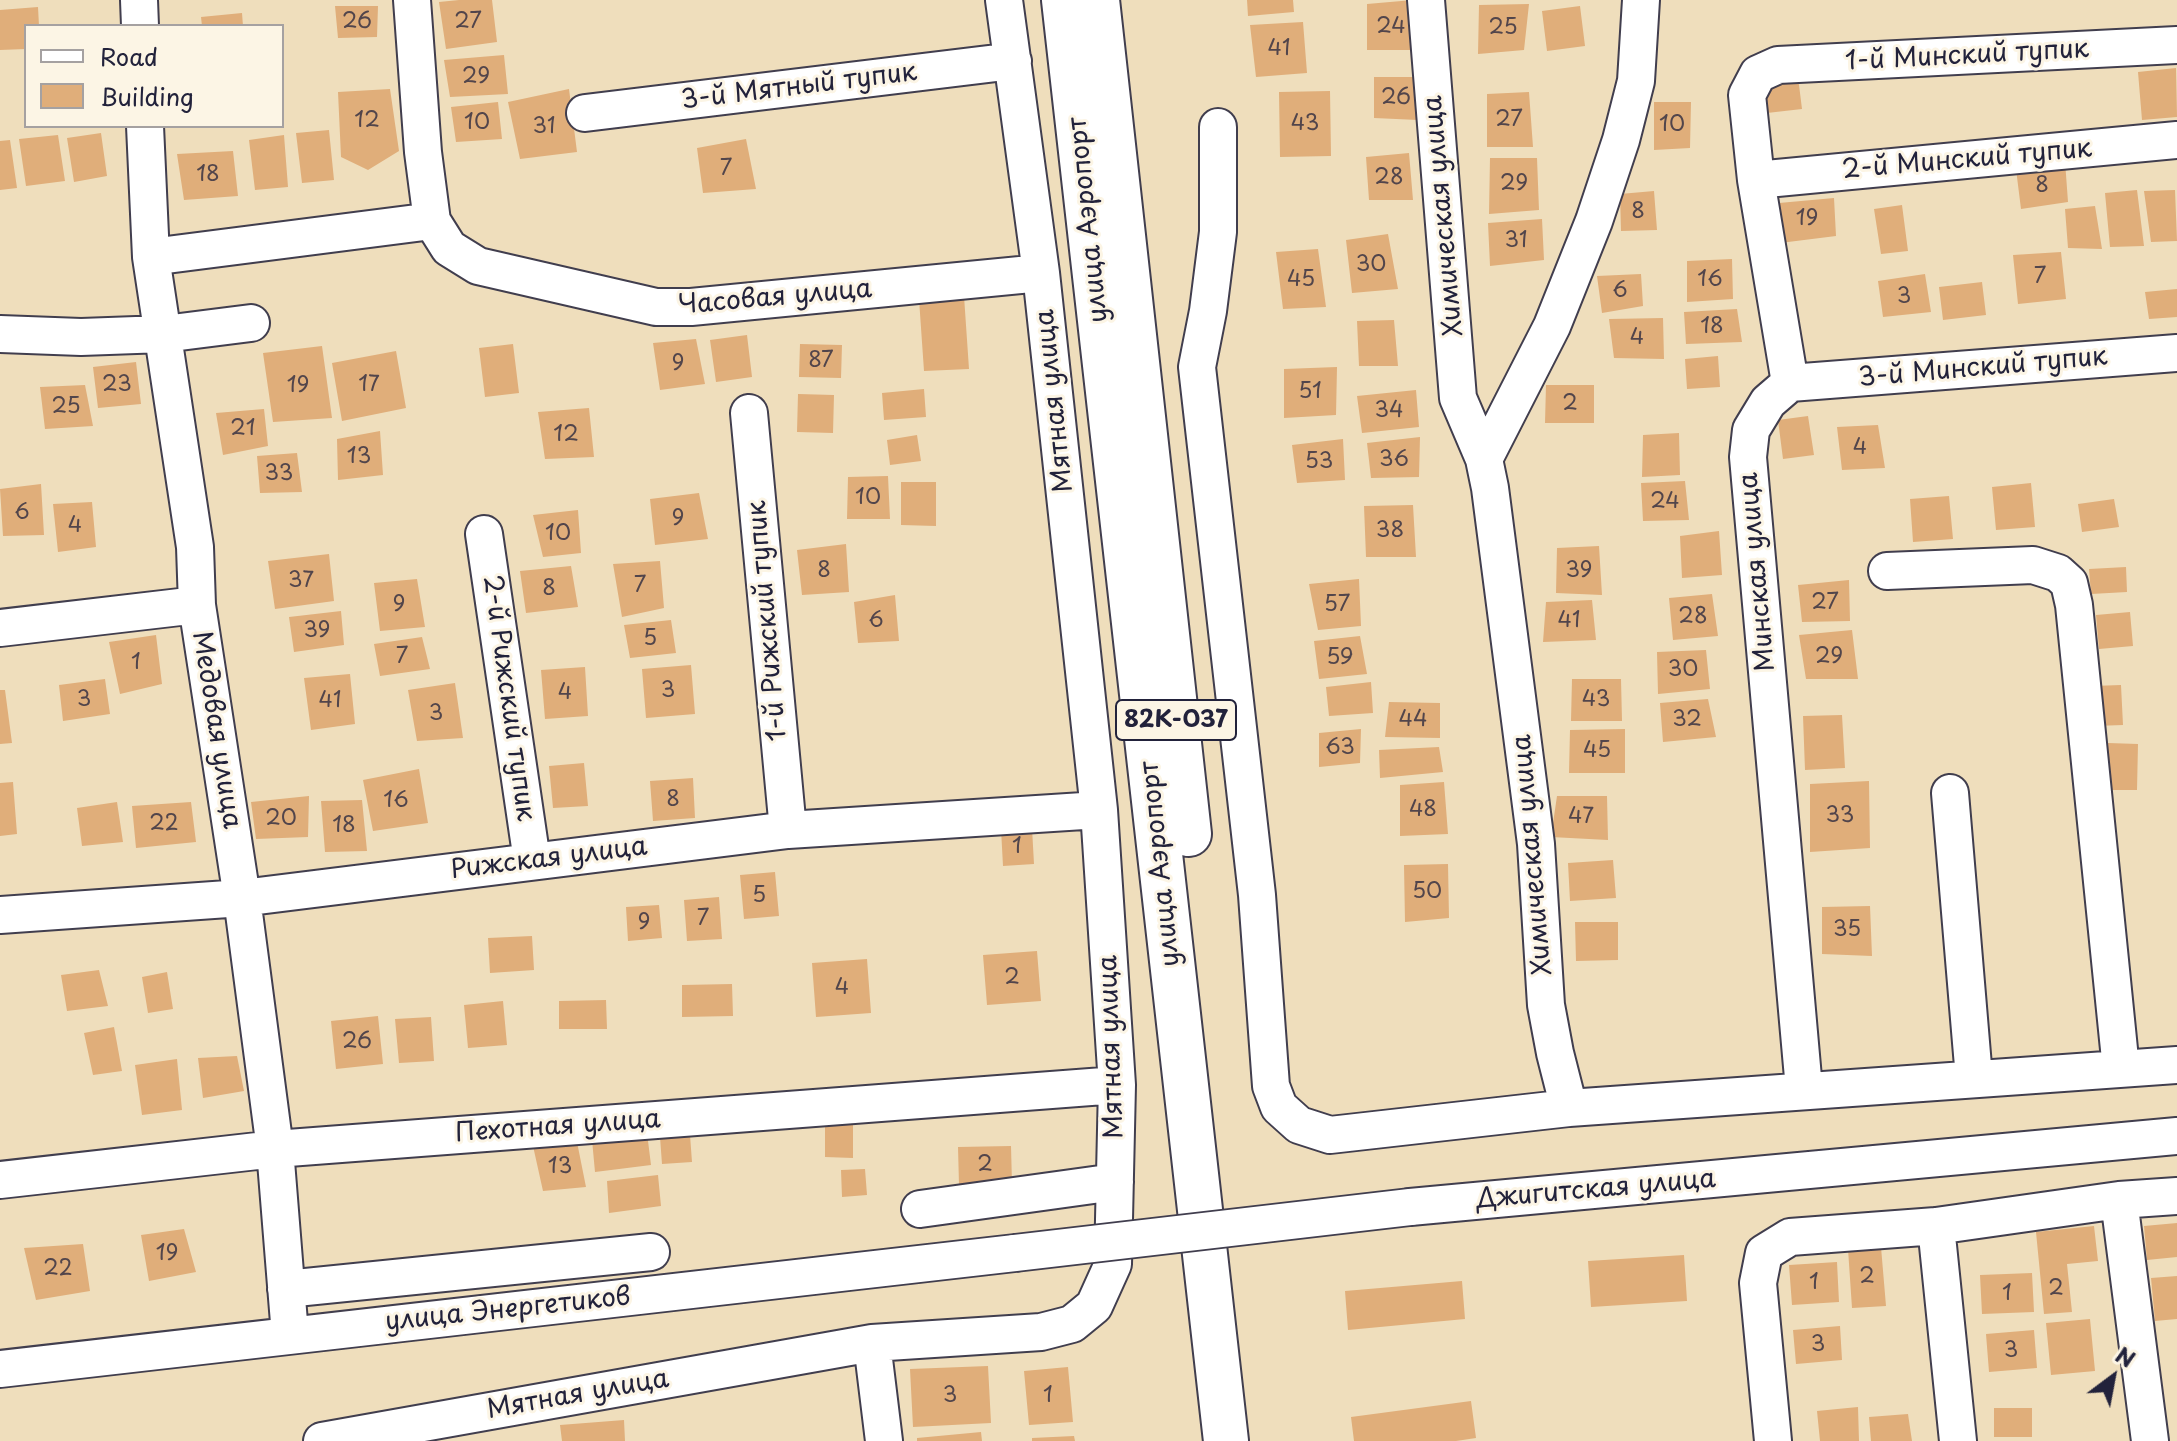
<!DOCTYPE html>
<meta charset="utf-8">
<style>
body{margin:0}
#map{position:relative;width:2177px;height:1441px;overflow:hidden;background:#efdebc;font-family:"Playpen Sans",sans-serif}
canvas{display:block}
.legend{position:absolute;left:24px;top:24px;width:260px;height:104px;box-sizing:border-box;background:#fcf5e5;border:2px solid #a5a1a1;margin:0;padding:10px 14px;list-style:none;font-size:24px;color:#22223b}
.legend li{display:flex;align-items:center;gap:16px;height:40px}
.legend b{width:40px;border:2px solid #a5a1a1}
.north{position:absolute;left:2073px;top:1337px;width:80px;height:80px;-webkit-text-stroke:6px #fcf5e5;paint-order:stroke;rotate:32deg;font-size:22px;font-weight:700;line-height:32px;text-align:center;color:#22223b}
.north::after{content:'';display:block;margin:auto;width:28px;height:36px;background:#22223b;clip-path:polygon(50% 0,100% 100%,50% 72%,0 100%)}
</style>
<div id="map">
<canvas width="2177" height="1441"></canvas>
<ul class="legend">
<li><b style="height:10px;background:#fff"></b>Road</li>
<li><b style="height:22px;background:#e0ae7a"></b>Building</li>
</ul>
<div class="north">N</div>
</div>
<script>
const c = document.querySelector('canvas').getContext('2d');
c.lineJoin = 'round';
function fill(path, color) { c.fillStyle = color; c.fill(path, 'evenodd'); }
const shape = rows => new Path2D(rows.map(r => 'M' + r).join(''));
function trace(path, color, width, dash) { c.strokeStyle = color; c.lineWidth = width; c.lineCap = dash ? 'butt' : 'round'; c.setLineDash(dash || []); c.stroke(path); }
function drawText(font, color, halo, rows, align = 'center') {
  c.font = font + ' "Playpen Sans",sans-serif'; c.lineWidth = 6; c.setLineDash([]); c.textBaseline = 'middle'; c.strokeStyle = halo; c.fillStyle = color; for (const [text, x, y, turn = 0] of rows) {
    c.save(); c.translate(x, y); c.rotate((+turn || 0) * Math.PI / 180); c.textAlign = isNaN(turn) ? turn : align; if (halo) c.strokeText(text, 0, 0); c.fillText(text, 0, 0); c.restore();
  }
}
fill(shape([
 [459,0,492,0,497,42,446,49,439,2],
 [1247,0,1293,0,1294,12,1248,16],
 [1413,0,1416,50,1367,50,1367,4],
 [1529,4,1524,50,1478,54,1479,5],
 [335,6,378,6,377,37,338,38],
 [1580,6,1585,46,1547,51,1542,11],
 [38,7,39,26,26,26,26,49,0,50,0,10],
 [242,13,243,26,202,26,201,17],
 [1303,22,1307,73,1256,77,1250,25],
 [504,55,508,94,450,97,444,60],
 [2176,68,2177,117,2142,120,2138,72],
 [1797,69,1802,109,1767,113,1762,73],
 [1374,77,1418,77,1418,120,1374,118],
 [390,89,399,151,368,170,341,157,338,92],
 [569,89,577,152,520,159,508,102],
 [1330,91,1331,156,1280,157,1279,92],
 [1529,92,1533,147,1487,147,1487,94],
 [498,102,502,139,456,142,451,107],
 [1654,102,1691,102,1690,148,1654,150],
 [329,130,334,180,302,183,296,133],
 [101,133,107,176,74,182,67,138],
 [58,135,65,181,26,186,19,139],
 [284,135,288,187,255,190,249,140],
 [746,139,756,189,703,193,697,148],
 [10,140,17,188,0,190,0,141],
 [233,151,238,196,184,200,177,154],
 [1409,153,1413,200,1369,200,1366,157],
 [1490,158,1537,158,1539,210,1489,214],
 [2065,161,2068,202,2021,209,2016,169],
 [2137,190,2144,246,2110,247,2105,193],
 [2175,190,2177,241,2151,242,2144,191],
 [1654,191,1657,230,1621,231,1620,194],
 [1834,198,1836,236,1780,243,1779,203],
 [1902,205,1908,251,1881,254,1874,209],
 [2095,206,2102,249,2068,248,2065,209],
 [1542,219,1544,260,1490,266,1488,223],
 [1388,234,1398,289,1352,293,1346,240],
 [1318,249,1326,307,1283,309,1276,252],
 [2061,252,2066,299,2018,304,2013,255],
 [1732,259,1733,299,1687,302,1687,261],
 [1641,274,1643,306,1602,313,1597,276],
 [1925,274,1931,312,1883,317,1878,281],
 [1982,282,1986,315,1943,320,1939,287],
 [2177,289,2177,317,2149,319,2145,292],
 [964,296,969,369,924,371,919,299],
 [1737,309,1742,342,1686,344,1684,312],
 [1663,318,1664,359,1614,358,1609,319],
 [1394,320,1398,366,1359,366,1357,321],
 [747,335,752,377,716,382,710,340],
 [696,339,705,384,660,390,653,343],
 [513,344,519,393,485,397,479,348],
 [800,344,842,345,841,378,799,377],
 [322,346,332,418,273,422,263,353],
 [396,351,406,408,342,421,332,363],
 [1718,356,1720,387,1687,389,1685,359],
 [136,362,141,404,98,408,93,367],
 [1337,367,1336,415,1284,418,1284,369],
 [85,385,93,426,45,429,40,387],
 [1546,385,1594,385,1594,423,1545,423],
 [924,389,926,417,884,420,882,393],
 [1416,390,1419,427,1362,433,1357,396],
 [798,394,834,395,833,433,797,432],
 [589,408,594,457,545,459,538,412],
 [264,409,268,446,223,455,216,413],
 [1808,416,1814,455,1783,459,1778,420],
 [1878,425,1885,468,1842,470,1837,427],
 [380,431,383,475,338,480,337,439],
 [1679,433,1680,475,1642,477,1643,435],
 [917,435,921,461,890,465,887,440],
 [1420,437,1419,477,1371,478,1367,443],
 [1343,439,1345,480,1297,483,1292,445],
 [297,453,302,492,260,493,257,456],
 [888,476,890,519,847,519,848,477],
 [1685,481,1689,520,1643,521,1641,483],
 [901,482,936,482,936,526,901,525],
 [2031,483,2035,527,1996,530,1992,487],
 [41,484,44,535,3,536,0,489],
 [699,493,708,539,655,545,650,499],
 [1949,496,1953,539,1913,542,1910,499],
 [2114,499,2119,527,2082,532,2078,504],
 [92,502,96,547,58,552,53,504],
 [1413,505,1416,557,1366,557,1364,506],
 [578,510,581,553,543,557,533,515],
 [1719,531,1722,575,1682,578,1680,536],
 [846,544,849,592,802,595,797,550],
 [1599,546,1602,595,1556,593,1557,548],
 [329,554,334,601,275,609,268,561],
 [660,561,664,608,622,617,613,564],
 [571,566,578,607,526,613,520,571],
 [2126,567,2127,592,2091,594,2089,569],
 [417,579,425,627,380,631,374,583],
 [1359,579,1361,626,1318,630,1309,584],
 [1849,580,1850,621,1802,622,1798,585],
 [1712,594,1718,636,1673,640,1669,598],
 [895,595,899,641,858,643,854,602],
 [1592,600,1596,640,1543,642,1546,602],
 [341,611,344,645,294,652,289,617],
 [2130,612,2133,646,2099,649,2096,615],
 [671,620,676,653,630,658,624,625],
 [1852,630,1858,679,1806,679,1799,635],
 [156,635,162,684,120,694,109,642],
 [1360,636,1367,674,1319,679,1314,641],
 [422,637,430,669,380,676,374,644],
 [1706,650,1710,689,1658,694,1657,652],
 [691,665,695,714,646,718,642,669],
 [585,667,588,716,545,719,541,670],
 [350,674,355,724,311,730,304,678],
 [105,679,110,714,63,721,59,685],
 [1572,679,1621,679,1622,721,1571,721],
 [1371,682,1373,713,1329,716,1326,687],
 [455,683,463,738,417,741,408,690],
 [2121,685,2123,725,2095,726,2093,686],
 [0,690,5,690,12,743,0,744],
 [1708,699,1716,737,1663,742,1660,703],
 [1389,702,1440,703,1440,738,1385,737],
 [1842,715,1845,768,1805,770,1803,716],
 [1361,729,1360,763,1319,767,1319,733],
 [1625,729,1625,773,1569,773,1570,730],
 [2108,743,2138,744,2137,790,2108,790],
 [1439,747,1443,772,1380,778,1379,750],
 [584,763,588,806,553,808,549,766],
 [419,769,428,823,373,831,363,780],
 [693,778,695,818,653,821,650,781],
 [1869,781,1870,848,1810,852,1810,784],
 [13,782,17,834,0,836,0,783],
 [1444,782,1448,834,1400,836,1400,785],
 [309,796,308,837,256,839,251,802],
 [1557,796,1607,796,1608,840,1551,837],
 [362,800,367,851,325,852,321,801],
 [117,802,123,842,82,846,77,808],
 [191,802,196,842,136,848,132,806],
 [1032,828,1034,864,1003,866,1001,829],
 [1613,860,1616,898,1570,901,1568,863],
 [1448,864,1449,918,1405,922,1404,865],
 [775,872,779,916,744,919,740,875],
 [719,897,722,939,687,941,684,900],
 [659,905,662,938,628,941,626,907],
 [1870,906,1872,956,1822,954,1822,907],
 [1575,922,1618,922,1618,960,1576,961],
 [532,936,534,970,490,973,488,938],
 [1037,951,1041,1001,987,1005,983,955],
 [867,959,871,1013,816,1017,812,963],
 [99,970,108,1006,67,1011,61,975],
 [167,972,173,1009,148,1013,142,977],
 [732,984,733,1016,682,1017,682,985],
 [606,1000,607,1029,559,1029,559,1001],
 [503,1001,507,1045,468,1048,464,1005],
 [378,1016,383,1064,336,1069,331,1021],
 [431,1017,434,1061,399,1063,395,1019],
 [114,1027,122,1071,93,1075,84,1033],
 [237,1056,244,1091,203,1098,198,1058],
 [177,1059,182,1110,142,1115,135,1065],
 [825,1117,853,1117,853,1158,825,1157],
 [646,1125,651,1165,595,1172,591,1129],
 [690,1135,692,1162,662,1164,660,1137],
 [577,1142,586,1187,543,1191,533,1146],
 [1011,1146,1012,1184,959,1185,958,1147],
 [865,1169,867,1195,842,1197,841,1170],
 [658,1175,661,1206,609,1213,607,1181],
 [2177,1223,2177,1257,2147,1260,2144,1226],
 [2094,1226,2098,1261,2067,1264,2072,1312,2044,1314,2036,1232],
 [184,1229,196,1272,149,1281,141,1235],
 [83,1244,90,1291,36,1300,24,1248],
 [1881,1247,1886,1306,1852,1308,1848,1249],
 [1684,1255,1687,1301,1591,1307,1588,1261],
 [1837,1262,1839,1302,1792,1305,1789,1265],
 [2032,1273,2034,1312,1982,1314,1980,1275],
 [2177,1276,2177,1319,2155,1321,2151,1278],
 [1462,1281,1465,1319,1348,1330,1345,1291],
 [2090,1319,2095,1371,2051,1375,2046,1323],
 [1840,1326,1842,1360,1796,1364,1793,1330],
 [2034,1330,2037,1368,1989,1372,1986,1334],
 [988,1366,991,1423,913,1427,910,1369],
 [1068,1367,1073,1422,1029,1425,1024,1371],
 [1471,1401,1476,1438,1456,1441,1354,1441,1351,1417],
 [1858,1407,1859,1441,1820,1441,1817,1411],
 [1994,1408,2032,1408,2032,1437,1994,1437],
 [1908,1414,1912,1441,1871,1441,1869,1417],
 [624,1420,625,1441,562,1441,560,1425],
 [981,1432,982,1441,917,1441,917,1438],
 [1074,1436,1075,1441,1032,1441,1032,1438]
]), '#e0ae7a');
const minor = shape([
 [139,0,140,26],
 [412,0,423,152,432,221],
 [1426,0,1458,398,1484,459,1490,488,1536,844,1546,1005,1555,1053,1569,1108,2177,1065],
 [585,113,1013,61],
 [145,126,151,257,195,547,197,605,242,898,275,1149,290,1335],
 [1218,127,1218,232,1208,311,1197,367,1257,895,1271,1086,1279,1107,1299,1125,1330,1135,1569,1108],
 [1756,180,2177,140],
 [151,257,432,221,449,248,478,266,656,307,691,307,1041,273],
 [0,334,81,337,164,334,251,323],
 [1790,383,2177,353],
 [749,413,788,830],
 [1484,459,1552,326,1594,221,1621,140,1636,81,1641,0],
 [484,534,532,861],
 [1887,571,2033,565,2058,573,2069,583,2074,605,2121,1069],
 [0,628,197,605],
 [1950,793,1974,1078],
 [0,915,242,898,788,830,1099,810],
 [1804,1089,1748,457,1751,430,1768,402,1790,383,1756,180,1747,95,1758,74,1778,65,2177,45],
 [0,1180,275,1149,1117,1085],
 [2119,1200,2150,1441],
 [1410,1207,2177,1136],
 [920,1209,1115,1182],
 [1936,1226,1958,1441],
 [286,1289,651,1252],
 [872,1343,884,1441],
 [0,1369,1015,1253],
 [322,1441,872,1343,1041,1332,1072,1324,1094,1306,1113,1264,1117,1085,1099,810,1041,273,1004,0],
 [1773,1441,1758,1283,1764,1253,1790,1237,1936,1226,2119,1200,2177,1196]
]);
const major = shape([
 [1064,0,1226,1441],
 [1097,0,1189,834]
]);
trace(minor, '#413e4e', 40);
trace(major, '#413e4e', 48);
trace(minor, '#fff', 36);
trace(major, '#fff', 44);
const minorBridge = shape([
 [1015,1253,1410,1207]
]);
trace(minorBridge, '#413e4e', 40, []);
trace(minorBridge, '#fff', 36);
drawText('22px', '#52454b', null, [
 ["26",357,22],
 ["27",468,22],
 ["24",1391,27],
 ["25",1503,28],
 ["41",1279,49],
 ["29",476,77],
 ["26",1396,98],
 ["27",1509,120],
 ["12",367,121],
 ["10",477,123],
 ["43",1305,124],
 ["10",1672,125],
 ["31",544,127],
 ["7",726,169],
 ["18",208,175],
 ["28",1389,178],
 ["29",1514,184],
 ["8",2042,186],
 ["8",1638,212],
 ["19",1807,219],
 ["31",1516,241],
 ["30",1371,265],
 ["7",2040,277],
 ["45",1301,280],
 ["16",1710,280],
 ["6",1620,291],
 ["3",1904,297],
 ["18",1712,327],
 ["4",1637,338],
 ["87",821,361],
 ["9",678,364],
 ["23",117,385],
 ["17",369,385],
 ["19",298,386],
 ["51",1310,392],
 ["2",1570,404],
 ["25",66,407],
 ["34",1389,411],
 ["21",243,429],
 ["12",566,435],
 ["4",1860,448],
 ["13",359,457],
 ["36",1394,460],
 ["53",1319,462],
 ["33",279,474],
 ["10",868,498],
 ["24",1665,502],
 ["6",22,513],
 ["9",678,519],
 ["4",75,526],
 ["38",1390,531],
 ["10",558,534],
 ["8",824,571],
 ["39",1579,571],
 ["37",301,581],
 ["7",640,586],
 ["8",549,589],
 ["27",1825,603],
 ["9",399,605],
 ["57",1337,605],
 ["28",1693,617],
 ["6",876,621],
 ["41",1569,621],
 ["39",317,631],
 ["5",650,639],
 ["7",402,657],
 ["29",1829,657],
 ["59",1340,658],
 ["1",136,663],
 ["30",1683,670],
 ["3",668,691],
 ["4",565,693],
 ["3",84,700],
 ["43",1596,700],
 ["41",330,701],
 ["3",436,714],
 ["44",1413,720],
 ["32",1687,720],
 ["63",1340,748],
 ["45",1597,751],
 ["8",673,800],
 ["16",396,801],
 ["48",1423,810],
 ["33",1840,816],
 ["47",1581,817],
 ["20",281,819],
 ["22",164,824],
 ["18",344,826],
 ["1",1017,847],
 ["50",1427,892],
 ["5",759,896],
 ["7",703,919],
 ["9",644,923],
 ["35",1847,930],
 ["2",1012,978],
 ["4",842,988],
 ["26",357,1042],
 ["2",985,1165],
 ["13",560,1167],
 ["19",167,1254],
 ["22",58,1269],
 ["2",1867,1277],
 ["1",1814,1283],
 ["2",2056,1289],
 ["1",2007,1294],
 ["3",1818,1345],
 ["3",2011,1351],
 ["3",950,1396],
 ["1",1048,1396]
]);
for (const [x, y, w] of [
 [1176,720,120]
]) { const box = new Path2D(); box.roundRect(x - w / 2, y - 20, w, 40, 6); c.fillStyle = '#fcf5e5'; c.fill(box); trace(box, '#22223b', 2); }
drawText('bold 24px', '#22223b', null, [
 ["82К-037",1176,720]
]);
drawText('26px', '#22223b', '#fcf5e5', [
 ["1-й Минский тупик",1967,56,-3],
 ["3-й Мятный тупик",799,87,-7],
 ["2-й Минский тупик",1967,160,-5],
 ["Химическая улица",1444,216,-95],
 ["улица Аэропорт",1089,220,-96],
 ["Часовая улица",775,298,-5],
 ["3-й Минский тупик",1983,368,-5],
 ["Мятная улица",1055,401,-96],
 ["Минская улица",1758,572,-95],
 ["1-й Рижский тупик",768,621,-95],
 ["2-й Рижский тупик",508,698,82],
 ["Медовая улица",216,730,81],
 ["Химическая улица",1533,855,-95],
 ["Рижская улица",549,859,-7],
 ["улица Аэропорт",1161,864,-96],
 ["Мятная улица",1112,1047,-92],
 ["Пехотная улица",558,1127,-4],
 ["Джигитская улица",1596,1190,-5],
 ["улица Энергетиков",508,1310,-6],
 ["Мятная улица",578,1395,-10]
]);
</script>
